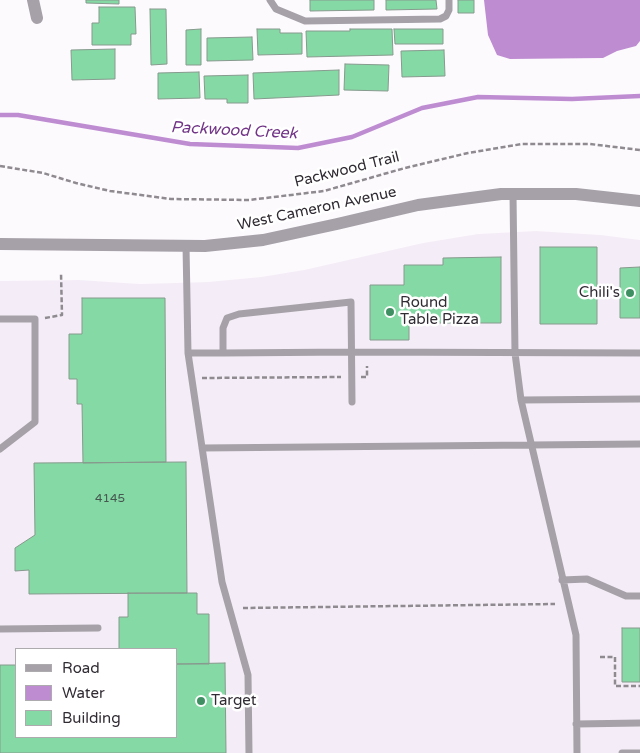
<!DOCTYPE html>
<style>
body{margin:0}
#map{position:relative;width:640px;height:753px;overflow:hidden;background:#fdfafe;font-family:"Varela Round",sans-serif}
canvas{display:block}
.legend{position:absolute;left:15px;top:648px;width:162px;height:90px;box-sizing:border-box;background:#fff;border:1px solid #adabad;margin:0;padding:6px 9px;list-style:none;font-size:15px;color:#312c33}
.legend li{display:flex;align-items:center;gap:10px;height:25px}
.legend b{width:25px;border:1px solid #adabad}
</style>
<div id="map">
<canvas width="640" height="753"></canvas>
<ul class="legend">
<li><b style="height:6px;background:#a6a1a9"></b>Road</li>
<li><b style="height:14px;background:#be8cd1"></b>Water</li>
<li><b style="height:14px;background:#85d9a5"></b>Building</li>
</ul>
</div>
<script>
const c = document.querySelector('canvas').getContext('2d');
c.lineJoin = 'round';
function fill(path, color) { c.fillStyle = color; c.fill(path, 'evenodd'); }
const shape = rows => new Path2D(rows.map(r => 'M' + r).join(''));
function trace(path, color, width, dash) { c.strokeStyle = color; c.lineWidth = width; c.lineCap = dash ? 'butt' : 'round'; c.setLineDash(dash || []); c.stroke(path); }
function drawText(font, color, halo, rows, align = 'center') {
  c.font = font + ' "Varela Round",sans-serif'; c.lineWidth = 5; c.setLineDash([]); c.textBaseline = 'middle'; c.strokeStyle = halo; c.fillStyle = color; for (const [text, x, y, turn = 0] of rows) {
    c.save(); c.translate(x, y); c.rotate((+turn || 0) * Math.PI / 180); c.textAlign = isNaN(turn) ? turn : align; if (halo) c.strokeText(text, 0, 0); c.fillText(text, 0, 0); c.restore();
  }
}
fill(shape([
 [536,231,601,235,640,240,640,753,0,753,0,281,79,280,140,284,208,282,261,277,304,270,423,243,478,234],
 [16,649,176,649,176,737,16,737]
]), '#f4edf7');
fill(shape([
 [484,0,640,0,640,41,636,46,617,51,603,58,510,59,497,55,488,35]
]), '#be8cd1');
trace(shape([
 [0,115,18,115,190,144,298,148,352,137,422,108,478,97,572,99,640,96]
]), '#be8cd1', 4.5);
const building = shape([
 [86,0,119,0,119,4,86,3,86,0],
 [310,0,374,0,374,10,310,11,310,0],
 [386,0,436,0,437,9,386,10,386,0],
 [458,0,474,0,474,13,458,13,458,0],
 [99,7,135,7,136,34,131,34,131,45,92,45,92,23,99,23,99,7],
 [150,9,166,9,167,64,151,65,150,9],
 [201,29,201,65,186,65,186,30,201,29],
 [257,29,280,29,280,33,302,33,302,54,258,55,257,29],
 [350,29,392,29,393,55,307,57,306,31,350,31,350,29],
 [394,29,443,29,443,44,395,44,394,29],
 [252,37,253,60,207,61,207,38,252,37],
 [115,49,115,79,72,80,71,50,115,49],
 [444,50,445,76,402,77,401,51,444,50],
 [345,64,389,65,388,91,344,90,345,64],
 [339,70,339,95,254,99,253,73,339,70],
 [199,72,200,98,158,99,158,73,199,72],
 [248,75,248,103,227,103,227,99,205,99,204,76,248,75],
 [540,247,597,247,597,324,540,324,540,247],
 [501,257,501,323,409,323,409,340,370,340,370,285,404,285,404,265,443,265,443,258,501,257],
 [640,267,640,318,620,318,620,268,640,267],
 [82,298,165,298,166,462,83,463,82,404,77,404,77,379,69,379,69,334,82,334,82,298],
 [186,462,187,593,29,594,29,570,15,571,15,548,35,535,34,463,186,462],
 [128,593,197,593,197,614,209,614,209,664,176,664,176,649,119,649,119,617,128,617,128,593],
 [622,628,640,628,640,682,622,682,622,628],
 [225,663,226,753,0,753,0,665,16,665,16,737,176,737,176,664,225,663]
]);
fill(building, '#85d9a5');
trace(building, '#869a8d', 1);
trace(shape([
 [0,166,43,173,76,183,110,191,171,199,249,200,324,191,405,168,468,153,522,144,590,144,640,150],
 [45,318,62,315,61,273],
 [361,377,367,377,367,366],
 [202,378,341,377],
 [243,608,555,604],
 [600,657,615,657,615,686,640,686]
]), '#8e8a8f', 2.5, [5, 2.5]);
trace(shape([
 [270,0,276,9,305,21,440,19,446,16,449,10,449,0],
 [513,194,515,353,521,400,576,635,577,753],
 [186,246,188,353,222,582,248,675,249,753],
 [0,319,35,319,35,422,0,449],
 [188,353,223,353,223,328,227,318,239,314,351,302,352,402],
 [223,353,351,352,640,353],
 [521,400,640,399],
 [202,448,640,444],
 [562,580,587,579,626,596,640,596],
 [0,629,98,628],
 [576,724,640,723],
 [622,753,640,753]
]), '#a6a1a9', 7);
trace(shape([
 [33,0,37,18]
]), '#a6a1a9', 12);
trace(shape([
 [0,244,205,246,263,240,337,224,418,205,501,194,576,194,640,201]
]), '#a6a1a9', 12);
for (const [x, y, r, color] of [
 [630,293,5,"#3e9062"],
 [390,312,5,"#3e9062"],
 [201,701,5,"#3e9062"]
]) { const dot = new Path2D(); dot.arc(x, y, r, 0, 2 * Math.PI); c.fillStyle = color; c.fill(dot); trace(dot, '#fff', 2); }
drawText('12px', '#465750', null, [
 ["4145",110,499]
]);
drawText('15px', '#312c33', '#fff', [
 ["Packwood Trail",347,170,-14],
 ["West Cameron Avenue",317,209,-12]
]);
drawText('15px', '#312c33', '#fff', [
 ["Chili's",620,293,"right"],
 ["Round",400,303],
 ["Table Pizza",400,320],
 ["Target",211,701]
], 'left');
drawText('italic 16px', '#723587', '#fff', [
 ["Packwood Creek",234,131,3]
]);
</script>
